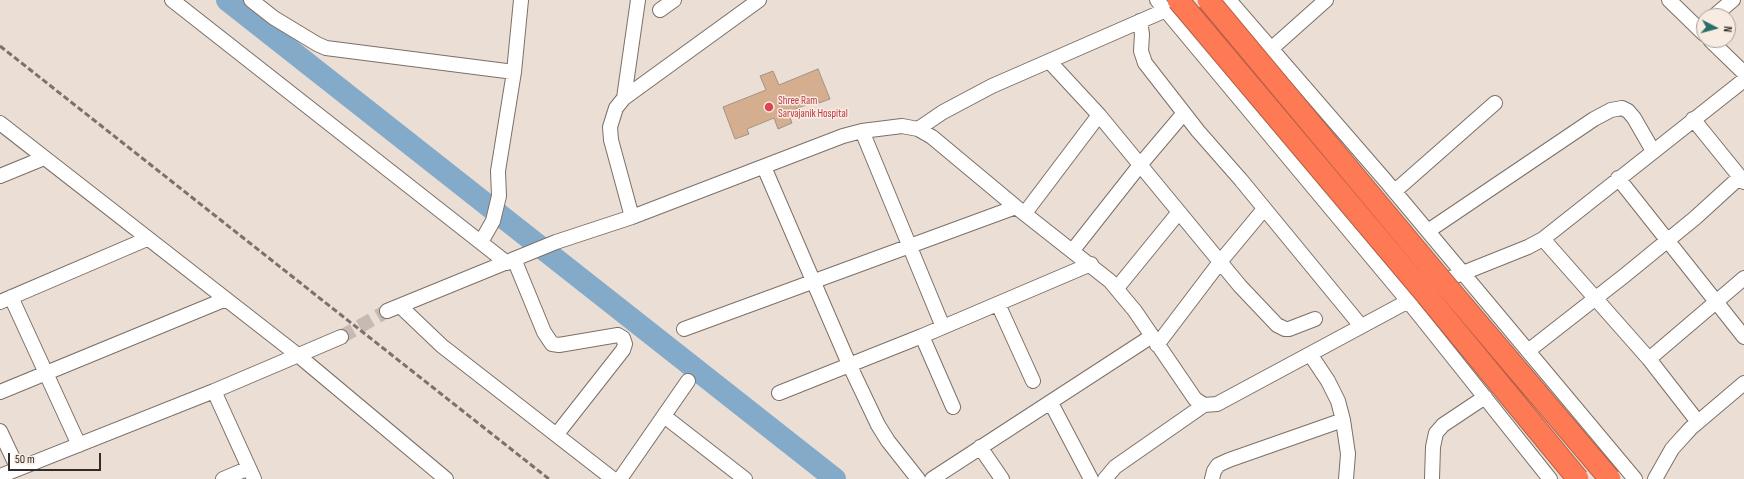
<!DOCTYPE html>
<style>
body{margin:0}
#map{position:relative;width:1744px;height:479px;overflow:hidden;background:#ebded5;font-family:"Sofia Sans Condensed",sans-serif}
canvas{display:block}
.north{position:absolute;left:1696px;top:8px;width:40px;height:40px;box-sizing:border-box;background:#f8ebe2;border:1px solid #a89f98;border-radius:50%;rotate:96deg;font-size:11px;font-weight:700;line-height:16px;text-align:center;color:#312c29}
.north::after{content:'';display:block;margin:auto;width:14px;height:18px;background:#286f65;clip-path:polygon(50% 0,100% 100%,50% 72%,0 100%)}
.scale{position:absolute;left:8px;top:453px;width:93px;height:18px;box-sizing:border-box;border:2px solid #312c29;border-top:0;padding-left:5px;font-size:12px;line-height:14px;white-space:nowrap;color:#312c29;-webkit-text-stroke:3px #f8ebe2;paint-order:stroke}
</style>
<div id="map">
<canvas width="1744" height="479"></canvas>
<div class="north">N</div>
<div class="scale">50 m</div>
</div>
<script>
const c = document.querySelector('canvas').getContext('2d');
c.lineJoin = 'round';
const shape = rows => new Path2D(rows.map(r => 'M' + r).join(''));
function trace(path, color, width, dash) { c.strokeStyle = color; c.lineWidth = width; c.lineCap = dash ? 'butt' : 'round'; c.setLineDash(dash || []); c.stroke(path); }
function fill(path, color) { c.fillStyle = color; c.fill(path, 'evenodd'); }
function drawText(font, color, halo, rows, align = 'center') {
  c.font = font + ' "Sofia Sans Condensed",sans-serif'; c.lineWidth = 3; c.setLineDash([]); c.textBaseline = 'middle'; c.strokeStyle = halo; c.fillStyle = color; for (const [text, x, y, turn = 0] of rows) {
    c.save(); c.translate(x, y); c.rotate((+turn || 0) * Math.PI / 180); c.textAlign = isNaN(turn) ? turn : align; if (halo) c.strokeText(text, 0, 0); c.fillText(text, 0, 0); c.restore();
  }
}
trace(shape([
 [227,0,835,479]
]), '#84aaca', 22);
const building = shape([
 [818,69,830,99,819,103,818,100,788,112,792,123,778,129,774,118,747,129,749,134,735,139,723,107,766,90,760,76,773,71,779,85,818,69]
]);
fill(building, '#d5ae8f');
trace(building, '#9f948b', 1);
trace(shape([
 [341,337,387,311]
]), '#c6bab3', 14, [14, 7]);
const minor = shape([
 [172,0,507,263],
 [251,0,274,18,317,44,326,48,514,72],
 [1157,0,1408,301,1550,479],
 [1229,0,1385,180,1635,479],
 [1669,0,1704,34],
 [660,10,674,0],
 [1714,16,1733,0],
 [1140,21,1142,34,1141,51,1145,63,1198,131,1241,180,1361,326],
 [1710,40,1744,73],
 [1271,49,1326,0],
 [1049,61,1099,115,1240,286,1277,325,1285,329,1289,329,1315,319],
 [624,98,638,0],
 [1693,119,1744,182],
 [0,123,299,356,446,479],
 [918,129,943,112,992,86,1166,10],
 [862,131,943,327],
 [764,167,849,364,878,425,888,441,918,479],
 [0,176,44,158],
 [1618,178,1744,337],
 [1395,191,1495,103],
 [1025,213,1099,115],
 [632,217,611,140,610,127,616,108,624,98,759,0],
 [1428,231,1594,119,1611,110,1622,108,1628,111,1634,118,1653,151],
 [1543,239,1649,359,1698,422],
 [481,242,493,221,499,196,498,171,514,72,521,0],
 [1073,250,1140,165,1184,113],
 [514,259,544,332,552,344,559,345,618,335,623,338,625,344,623,350,557,434],
 [1117,288,1179,212],
 [11,297,79,445],
 [0,302,147,239],
 [998,304,1033,381],
 [400,306,442,346,613,479],
 [387,311,556,242,632,217,843,136,862,131,902,126,918,129,932,137,1016,207,1110,281,1135,311,1195,399,1204,405,1217,404,1453,277,1528,247,1543,239,1744,80],
 [684,329,1016,207],
 [922,336,953,407],
 [1157,345,1220,262,1264,209],
 [1528,351,1624,276,1695,218,1740,177],
 [1310,354,1328,381,1338,401,1343,420,1348,454,1346,479],
 [1649,359,1744,278],
 [214,391,254,479],
 [0,392,226,299],
 [779,393,922,336,1091,264],
 [1051,403,1091,479],
 [664,416,745,479],
 [0,431,18,469],
 [980,447,1002,479],
 [0,476,214,391,341,337],
 [223,479,249,468],
 [620,479,688,381],
 [932,479,1152,336],
 [1105,479,1115,467,1204,405],
 [1212,479,1214,471,1218,465,1229,460,1343,420],
 [1432,479,1433,447,1436,433,1443,425,1485,397],
 [1655,479,1672,449,1680,440,1691,428,1744,383]
]);
trace(minor, '#7b7068', 16);
trace(minor, '#fff', 14);
trace(shape([
 [0,46,549,479]
]), '#7a726c', 3, [6, 3]);
const highwayBridge = shape([
 [1178,0,1424,292,1578,479],
 [1208,0,1443,282,1610,479]
]);
trace(highwayBridge, '#b65f46', 23, []);
trace(highwayBridge, '#fd7a55', 21);
for (const [x, y, r, color] of [
 [769,107,5,"#e0444e"]
]) { const dot = new Path2D(); dot.arc(x, y, r, 0, 2 * Math.PI); c.fillStyle = color; c.fill(dot); trace(dot, '#f8ebe2', 1.5); }
drawText('11px', '#be3a42', '#f8ebe2', [
 ["Shree Ram",778,101],
 ["Sarvajanik Hospital",778,114]
], 'left');
</script>
